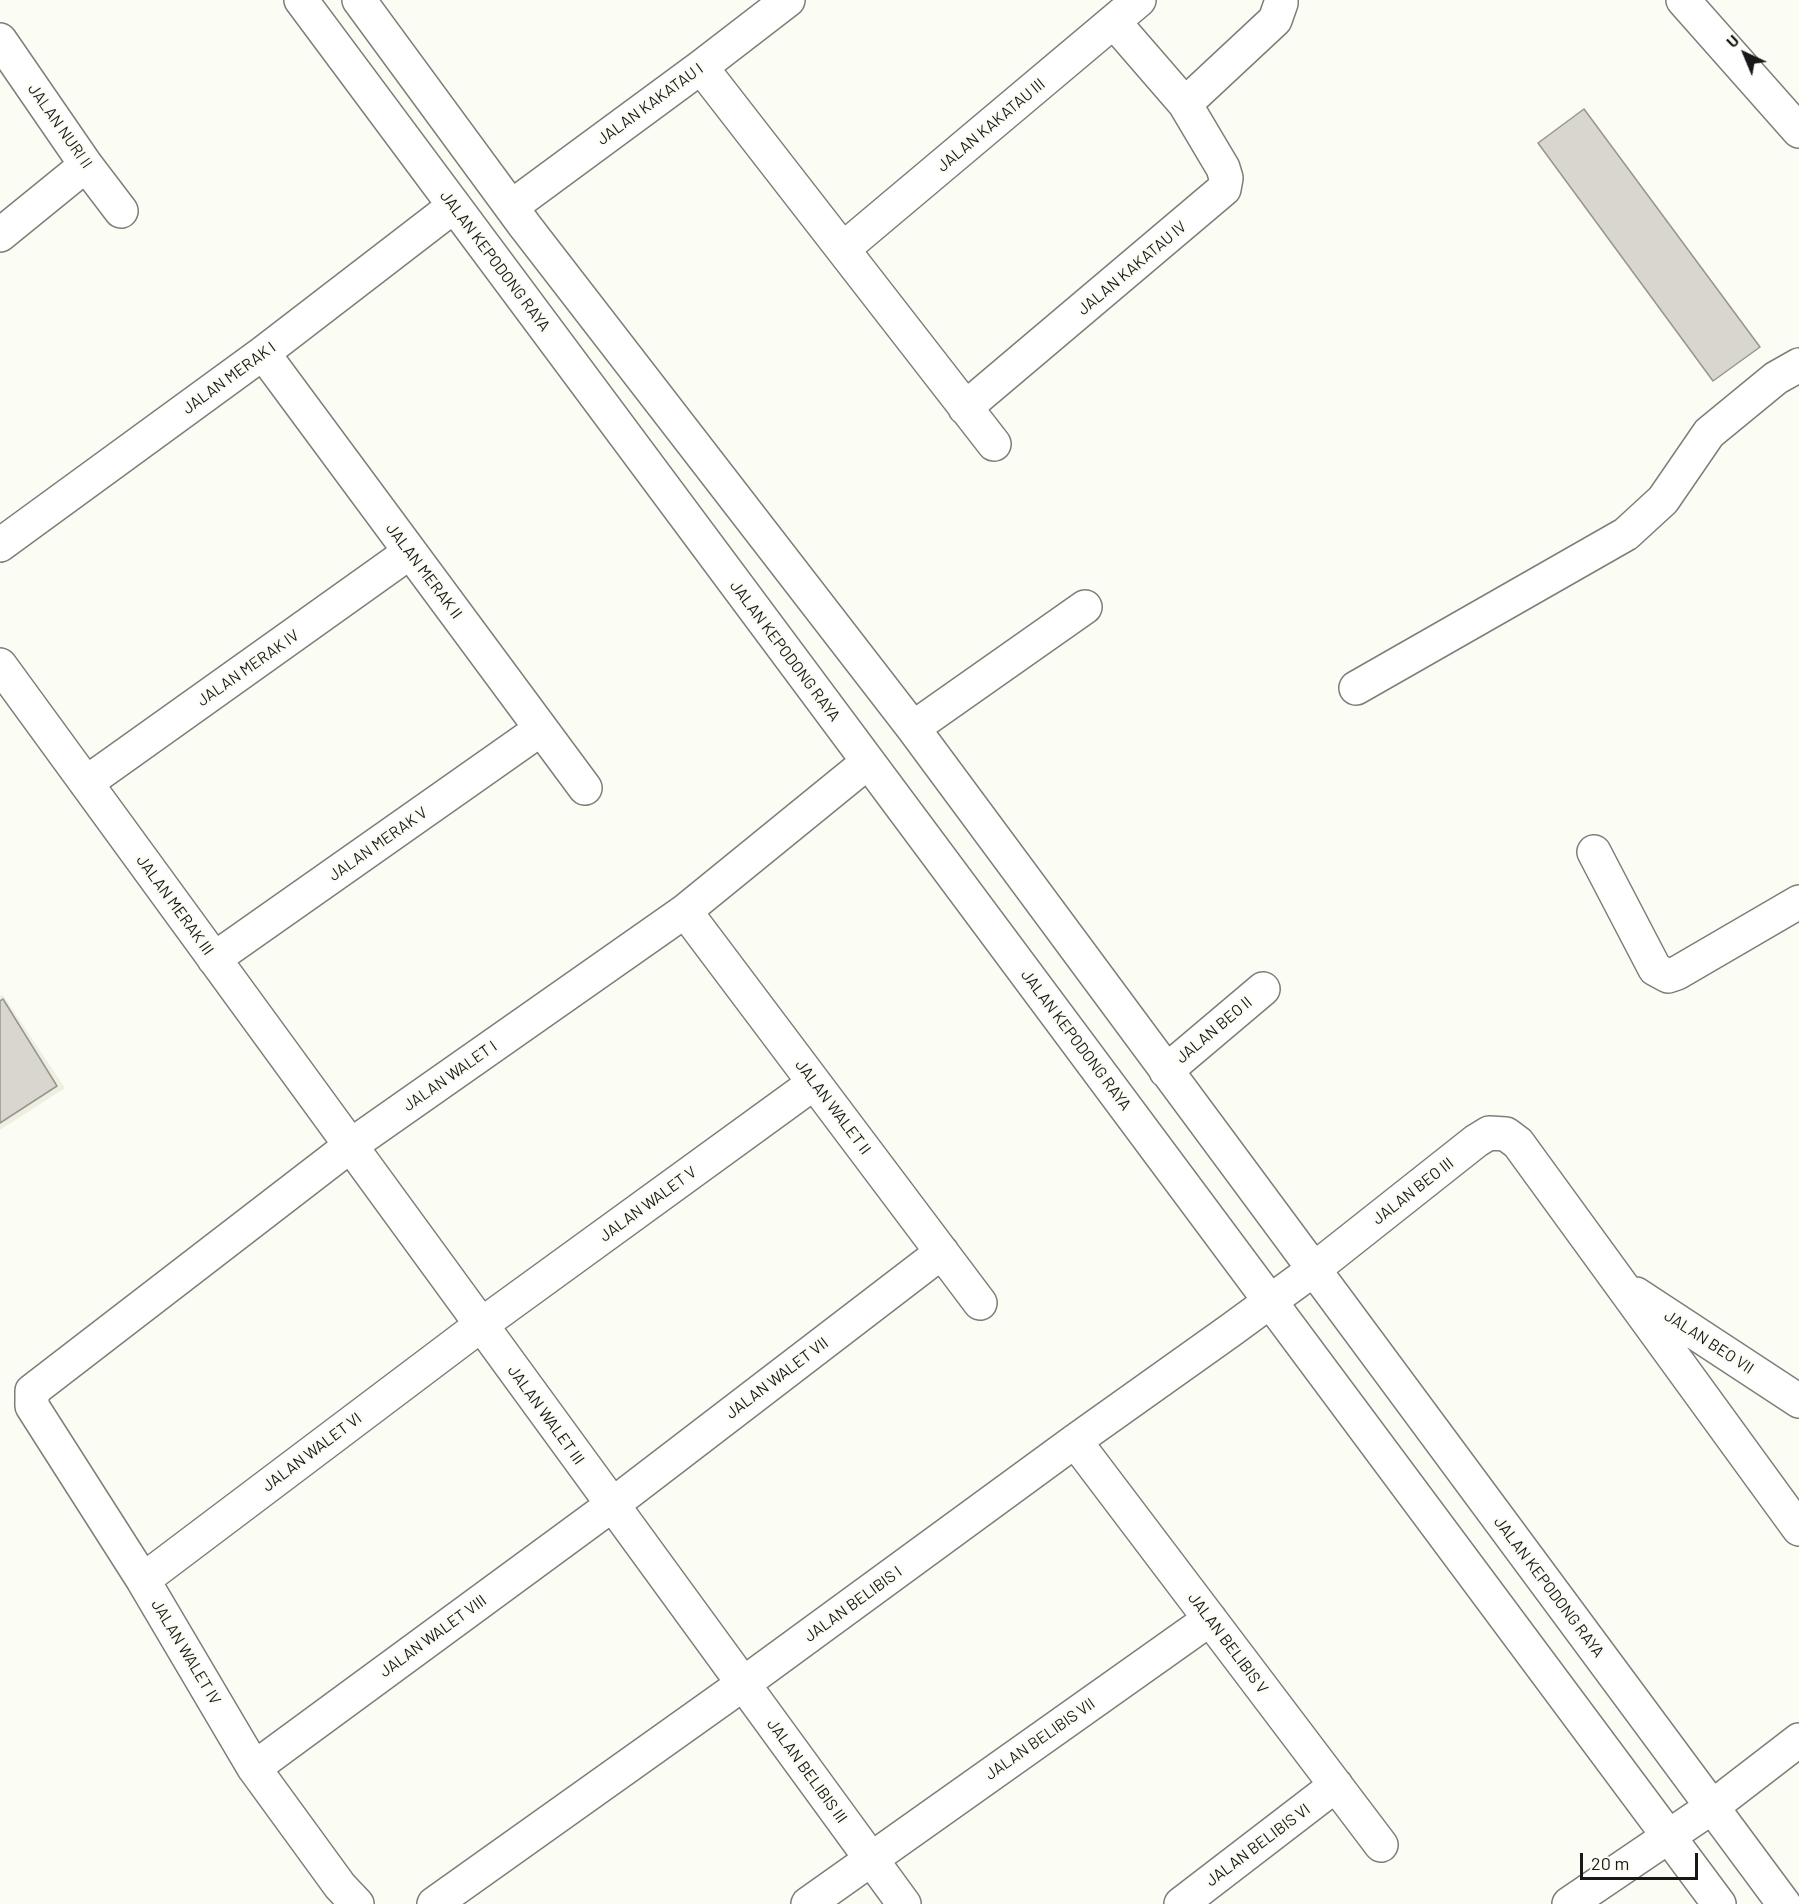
<!DOCTYPE html>
<style>
body{margin:0}
#map{position:relative;width:1799px;height:1904px;overflow:hidden;background:#fbfdf5;font-family:Barlow,sans-serif}
canvas{display:block}
.north{position:absolute;left:1715px;top:24px;width:60px;height:60px;-webkit-text-stroke:4px #fbfdf5;paint-order:stroke;rotate:316deg;font-size:16px;font-weight:700;line-height:24px;text-align:center;color:#181916}
.north::after{content:'';display:block;margin:auto;width:21px;height:27px;background:#181916;clip-path:polygon(50% 0,100% 100%,50% 72%,0 100%)}
.scale{position:absolute;left:1580px;top:1853px;width:118px;height:27px;box-sizing:border-box;border:3px solid #181916;border-top:0;padding-left:8px;font-size:18px;line-height:21px;white-space:nowrap;color:#181916;-webkit-text-stroke:4px #fbfdf5;paint-order:stroke}
</style>
<div id="map">
<canvas width="1799" height="1904"></canvas>
<div class="north">U</div>
<div class="scale">20 m</div>
</div>
<script>
const c = document.querySelector('canvas').getContext('2d');
c.lineJoin = 'round';
function fill(path, color) { c.fillStyle = color; c.fill(path, 'evenodd'); }
const shape = rows => new Path2D(rows.map(r => 'M' + r).join(''));
function trace(path, color, width, dash) { c.strokeStyle = color; c.lineWidth = width; c.lineCap = dash ? 'butt' : 'round'; c.setLineDash(dash || []); c.stroke(path); }
function drawText(font, color, halo, rows, align = 'center') {
  c.font = font + ' Barlow,sans-serif'; c.lineWidth = 4.5; c.setLineDash([]); c.textBaseline = 'middle'; c.strokeStyle = halo; c.fillStyle = color; for (const [text, x, y, turn = 0] of rows) {
    c.save(); c.translate(x, y); c.rotate((+turn || 0) * Math.PI / 180); c.textAlign = isNaN(turn) ? turn : align; if (halo) c.strokeText(text, 0, 0); c.fillText(text, 0, 0); c.restore();
  }
}
fill(shape([
 [3,995,65,1088,0,1130,0,996]
]), '#edf0e1');
const building = shape([
 [1584,109,1760,347,1713,381,1538,143,1584,109],
 [3,999,57,1086,0,1123,0,1001,3,999]
]);
fill(building, '#d8d6ce');
trace(building, '#98958e', 1.5);
const minor = shape([
 [301,0,1719,1904],
 [359,0,525,226,913,728,1784,1904],
 [1683,0,1799,131],
 [0,40,86,165,121,211],
 [701,67,994,444],
 [1185,104,1275,20,1281,3,1281,0],
 [511,207,701,67,788,0],
 [0,235,86,165],
 [843,249,1139,0],
 [263,353,585,788],
 [965,408,1224,189,1226,178,1223,168,1185,104,1114,22],
 [0,545,263,353,454,206],
 [0,665,904,1904],
 [1356,688,1626,534,1663,500,1709,433,1776,378,1799,365],
 [913,728,1085,607],
 [86,783,410,552],
 [1594,852,1655,969,1668,976,1677,973,1799,902],
 [685,911,980,1303],
 [214,959,541,729],
 [1166,1071,1263,989],
 [1636,1294,1799,1401],
 [1075,1441,1381,1845],
 [143,1580,481,1325,814,1083],
 [254,1768,612,1505,942,1252],
 [357,1904,340,1886,254,1768,143,1580,32,1406,32,1391,350,1146,685,911,868,762],
 [434,1904,743,1684,1075,1441,1231,1330,1313,1270,1476,1141,1489,1133,1506,1134,1518,1143,1799,1529],
 [808,1904,1210,1619],
 [1181,1904,1336,1785],
 [1569,1904,1712,1807,1799,1740]
]);
trace(minor, '#7d7e78', 36);
trace(minor, '#fff', 33);
drawText('16px', '#181916', '#fbfdf5', [
 ["JALAN KAKATAU I",650,104,-36],
 ["JALAN KAKATAU III",991,125,-40],
 ["JALAN NURI II",60,126,55],
 ["JALAN KEPODONG RAYA",495,261,53],
 ["JALAN KAKATAU IV",1132,268,-40],
 ["JALAN MERAK I",229,378,-36],
 ["JALAN MERAK II",424,571,53],
 ["JALAN KEPODONG RAYA",785,651,53],
 ["JALAN MERAK IV",248,668,-35],
 ["JALAN MERAK V",378,844,-35],
 ["JALAN MERAK III",175,905,54],
 ["JALAN BEO II",1214,1030,-40],
 ["JALAN KEPODONG RAYA",1076,1040,53],
 ["JALAN WALET I",450,1076,-35],
 ["JALAN WALET II",833,1107,53],
 ["JALAN BEO III",1413,1191,-38],
 ["JALAN WALET V",648,1204,-36],
 ["JALAN BEO VII",1709,1342,33],
 ["JALAN WALET VII",777,1378,-37],
 ["JALAN WALET III",546,1415,54],
 ["JALAN WALET VI",312,1452,-37],
 ["JALAN KEPODONG RAYA",1549,1587,53],
 ["JALAN BELIBIS I",853,1604,-36],
 ["JALAN WALET VIII",433,1636,-36],
 ["JALAN BELIBIS V",1228,1643,53],
 ["JALAN WALET IV",186,1652,59],
 ["JALAN BELIBIS VII",1040,1739,-35],
 ["JALAN BELIBIS III",807,1771,54],
 ["JALAN BELIBIS VI",1258,1845,-37]
]);
</script>
